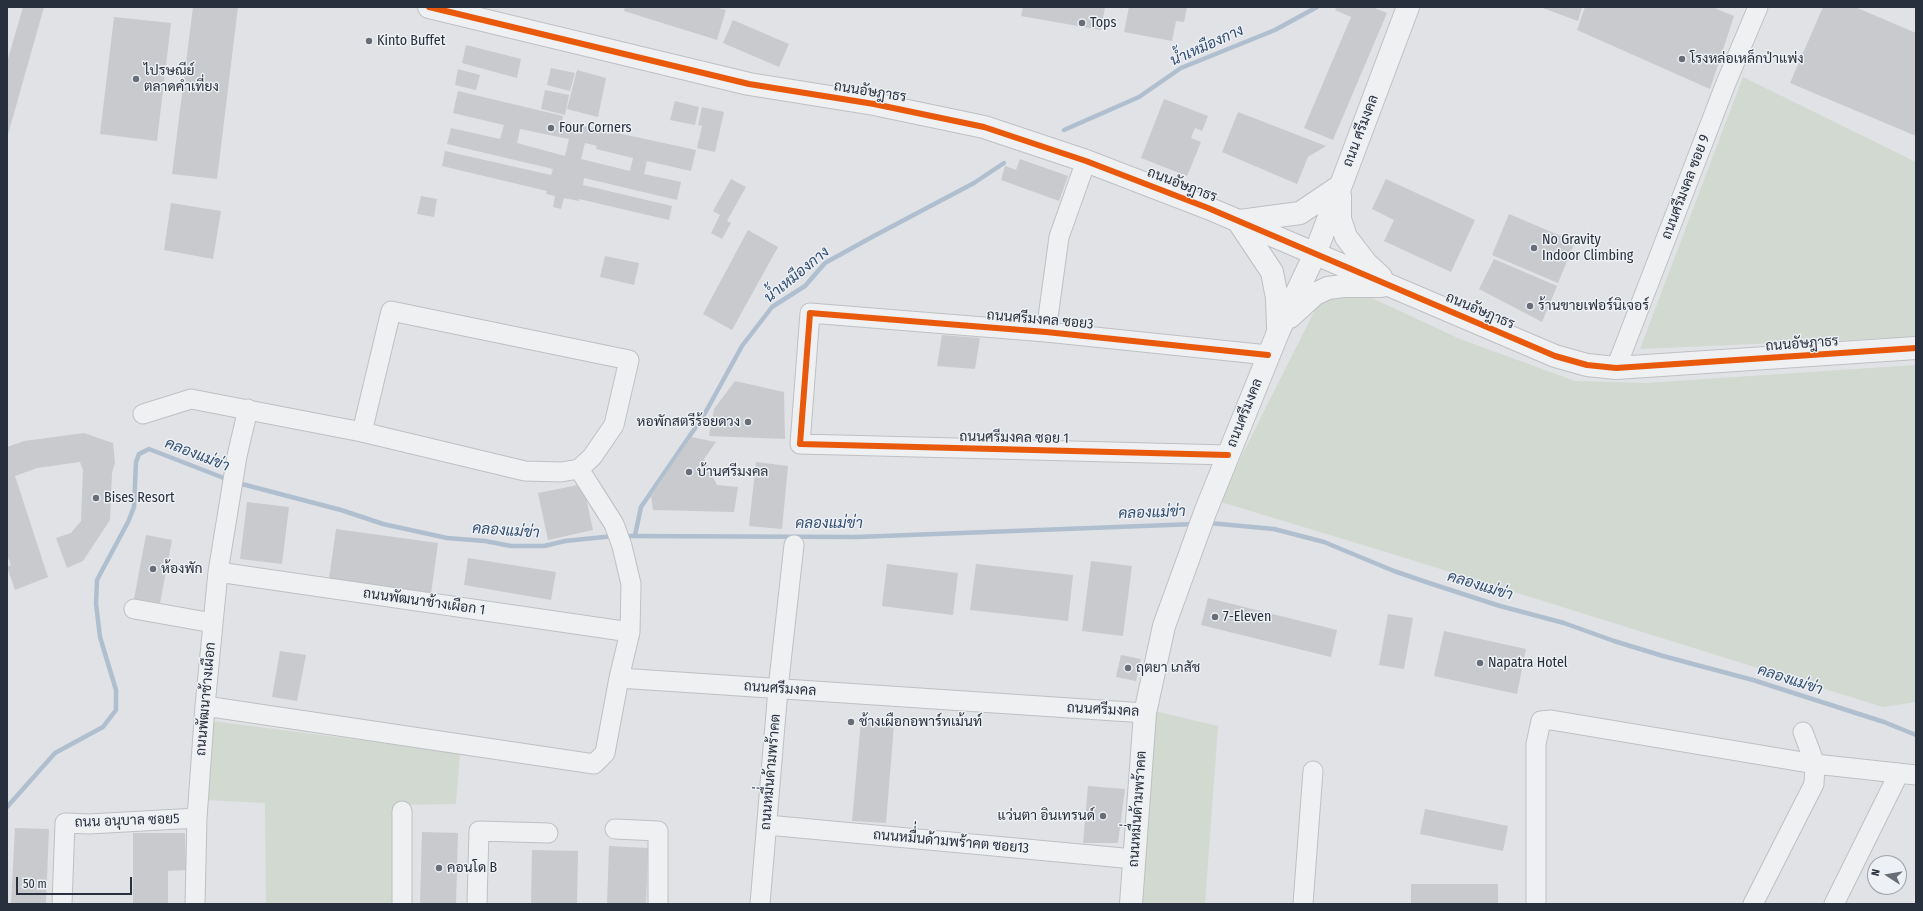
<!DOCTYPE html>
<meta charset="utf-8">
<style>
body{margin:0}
#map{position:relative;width:1923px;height:911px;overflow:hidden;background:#e0e2e5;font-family:"Fira Sans Condensed",sans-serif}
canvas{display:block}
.frame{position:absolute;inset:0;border:8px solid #28303d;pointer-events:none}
.north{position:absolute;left:1867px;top:855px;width:40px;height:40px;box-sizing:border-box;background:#edf0f5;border:1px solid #9ea3ab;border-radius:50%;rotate:282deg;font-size:11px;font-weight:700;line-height:16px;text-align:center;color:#28303d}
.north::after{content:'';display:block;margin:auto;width:14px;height:18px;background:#686e78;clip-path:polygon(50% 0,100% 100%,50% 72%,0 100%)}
.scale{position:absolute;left:16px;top:877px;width:116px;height:18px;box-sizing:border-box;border:2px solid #28303d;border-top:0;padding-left:5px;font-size:12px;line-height:14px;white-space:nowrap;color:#28303d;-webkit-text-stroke:3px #edf0f5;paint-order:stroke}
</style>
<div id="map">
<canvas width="1923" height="911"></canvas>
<div class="frame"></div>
<div class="north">N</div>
<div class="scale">50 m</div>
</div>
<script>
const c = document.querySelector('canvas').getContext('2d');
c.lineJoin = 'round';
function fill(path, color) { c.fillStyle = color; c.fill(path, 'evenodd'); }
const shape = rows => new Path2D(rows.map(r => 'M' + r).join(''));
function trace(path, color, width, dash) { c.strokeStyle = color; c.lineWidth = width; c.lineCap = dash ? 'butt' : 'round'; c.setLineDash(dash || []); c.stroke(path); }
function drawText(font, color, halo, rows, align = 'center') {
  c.font = font + ' "Fira Sans Condensed",Sarabun,sans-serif'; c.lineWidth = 3; c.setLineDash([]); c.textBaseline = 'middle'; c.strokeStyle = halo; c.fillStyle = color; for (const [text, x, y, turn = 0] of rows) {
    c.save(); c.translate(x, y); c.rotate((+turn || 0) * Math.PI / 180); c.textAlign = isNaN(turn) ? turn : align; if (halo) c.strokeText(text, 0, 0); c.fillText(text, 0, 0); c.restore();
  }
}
fill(shape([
 [1743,77,1916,162,1916,337,1640,349],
 [1350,288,1460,339,1575,381,1646,383,1916,365,1916,702,1883,707,1386,552,1221,502,1243,453,1320,300],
 [1154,711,1218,726,1205,904,1136,904],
 [212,721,460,753,456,804,393,805,393,904,266,904,265,803,206,800]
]), '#d1d9d0');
trace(shape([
 [1064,130,1139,97,1181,68,1275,30,1317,7],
 [238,483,341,510,383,524,447,538,485,541,511,546,544,546,565,541,614,536],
 [1209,523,1274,529,1324,542,1394,571,1429,583,1500,606,1564,623,1614,641,1663,656,1753,680,1884,722,1916,735],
 [635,535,641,507,704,415,742,346,772,307,805,286,825,263,872,237,974,183,1004,163],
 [623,536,857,537,1195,524],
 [7,807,55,753,103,727,116,710,116,690,100,637,96,604,97,580,128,522,134,507,136,462,139,454,149,449,229,480]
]), '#afbfcf', 4.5);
fill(shape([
 [23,7,44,7,7,138,7,62],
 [193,7,238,7,217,179,172,174],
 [625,7,715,7,726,10,717,40,624,11],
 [1023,7,1105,7,1101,30,1021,16],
 [1129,7,1187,7,1184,22,1176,21,1172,41,1124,32],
 [1337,7,1372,7,1387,13,1333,140,1304,128,1351,17,1335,10],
 [1540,7,1582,7,1578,21],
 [1585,7,1712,7,1734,16,1710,89,1577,30],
 [1823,7,1855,7,1916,33,1916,136,1790,83],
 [114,17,171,23,157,141,100,134],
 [733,20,789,44,779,67,723,43],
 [466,45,521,59,517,78,462,63],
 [551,68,575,73,570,91,547,85],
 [458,69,480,75,476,90,455,85],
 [577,70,606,78,598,117,567,109],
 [545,90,569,95,565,115,541,109],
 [458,91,563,116,562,121,696,150,691,171,647,161,644,174,681,182,677,200,584,178,583,185,672,206,669,220,579,199,579,201,564,198,561,209,553,207,555,196,546,194,547,191,442,166,445,151,551,175,553,169,447,144,451,128,500,139,504,125,453,113],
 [520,129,569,139,565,156,517,143],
 [585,143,597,146,596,149,633,158,630,171,581,159],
 [1164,99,1208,116,1202,131,1195,128,1191,138,1201,142,1187,176,1141,158],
 [675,101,699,107,695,125,670,120],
 [702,107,724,112,715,152,697,148,702,126,698,125],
 [1238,112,1326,146,1308,157,1297,184,1222,152],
 [1020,159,1068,176,1059,201,1001,180,1005,166,1016,170],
 [731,179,746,187,727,221,731,223,722,239,711,233,720,215,713,211],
 [1386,179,1475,220,1451,272,1384,241,1394,220,1372,209],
 [421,196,437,199,434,217,417,214],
 [171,203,221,211,213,259,164,250],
 [1509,214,1575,242,1558,283,1492,255],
 [748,230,778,247,732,330,703,314],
 [605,256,639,263,634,285,600,277],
 [1494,259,1557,286,1542,322,1479,289],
 [942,335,980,338,975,369,937,366],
 [735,381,784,392,785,439,709,436,714,409],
 [84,433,113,443,115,463,112,473,110,520,83,561,67,568,56,538,71,533,81,521,83,470,80,462,37,468,15,476,48,577,15,590,7,567,11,565,7,555,7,447,24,441],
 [691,437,716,442,704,459,717,485,738,487,734,512,653,510,651,495],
 [756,462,788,466,782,529,749,526],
 [583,484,593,530,548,540,538,493],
 [247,502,289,507,282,564,240,559],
 [336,529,438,543,431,594,329,579],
 [146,535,172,540,160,603,134,599],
 [468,558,556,572,551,600,464,585],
 [1091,561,1132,566,1123,636,1082,631],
 [887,564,958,573,953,615,882,606],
 [976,564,1073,575,1068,621,970,610],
 [1208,598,1337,630,1331,657,1201,625],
 [1388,614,1413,618,1404,669,1379,665],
 [1444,631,1526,649,1517,694,1434,676],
 [280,651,306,655,297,701,272,697],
 [1121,655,1141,659,1136,681,1116,677],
 [861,721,894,724,886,823,852,821],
 [1088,786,1125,789,1118,843,1083,843],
 [1425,809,1508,826,1503,851,1420,834],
 [15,828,49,829,46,904,11,904],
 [422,832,458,833,456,904,420,904],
 [133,833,185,833,186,870,168,871,168,903,133,903],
 [609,846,648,848,646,904,607,904],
 [532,850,578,851,577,904,531,904],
 [1411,884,1498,884,1498,904,1411,904]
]), '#c8cacd');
const minor = shape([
 [1046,332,1059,237,1086,161],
 [1616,368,1726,83,1758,7],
 [143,414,191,399,362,432,525,471,561,472,579,469,592,457,614,425,629,360,391,311,362,432],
 [1228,455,800,444,810,313,1046,332,1268,355],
 [218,572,630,632],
 [134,609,213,623],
 [619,678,1145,713],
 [205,706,594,764,605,753,619,678,630,632,631,584,622,546,614,524,579,469],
 [402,811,402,904],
 [767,825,1134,859],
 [615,829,658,831,658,904],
 [62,904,65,823,89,824,197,818],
 [195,904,197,818,205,706,218,572,237,456,248,409],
 [477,904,479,831,548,833],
 [760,904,778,689,794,545],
 [1303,904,1313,771],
 [1536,904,1536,744,1541,721,1551,720,1815,764,1916,775],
 [1753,904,1814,784,1815,764,1803,732],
 [1834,904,1899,773]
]);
const tertiary = shape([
 [429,7,749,84,874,104,984,127,1086,161,1208,208,1555,356,1587,365,1616,368,1916,348],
 [1340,196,1340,219,1346,237,1366,263,1381,277],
 [1238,221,1272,272,1277,298,1278,327],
 [1240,221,1300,213,1340,186],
 [1290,317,1315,294,1328,288,1343,286,1381,286],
 [1131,904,1145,713,1164,626,1206,510,1279,330,1315,254,1408,7]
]);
trace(minor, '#bec0c3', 21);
trace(tertiary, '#bec0c3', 24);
trace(minor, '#eff0f2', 19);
trace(tertiary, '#eff0f2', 22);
trace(shape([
 [429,7,749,84,874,104,984,127,1086,161,1208,208,1555,356,1587,365,1616,368,1916,348],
 [1228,455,800,444,810,313,1046,332,1268,355]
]), '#e8590c', 6);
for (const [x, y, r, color] of [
 [1082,23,4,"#686e78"],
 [369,41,4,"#686e78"],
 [1682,59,4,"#686e78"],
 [136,79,4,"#686e78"],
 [551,128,4,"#686e78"],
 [1534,248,4,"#686e78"],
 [1530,306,4,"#686e78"],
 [748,422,4,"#686e78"],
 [689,472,4,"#686e78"],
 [96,498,4,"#686e78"],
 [153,569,4,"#686e78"],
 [1215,617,4,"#686e78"],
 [1480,663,4,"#686e78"],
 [1128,668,4,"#686e78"],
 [851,722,4,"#686e78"],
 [1103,816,4,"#686e78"],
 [439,868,4,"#686e78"]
]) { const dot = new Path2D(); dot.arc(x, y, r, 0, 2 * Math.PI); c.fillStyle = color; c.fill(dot); trace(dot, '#edf0f5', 1.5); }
drawText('14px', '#28303d', '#edf0f5', [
 ["Tops",1090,23],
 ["Kinto Buffet",377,41],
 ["โรงหล่อเหล็กป่าแพ่ง",1690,59],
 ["ไปรษณีย์",144,71],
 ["ตลาดคำเที่ยง",144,87],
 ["Four Corners",559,128],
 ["No Gravity",1542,240],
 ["Indoor Climbing",1542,256],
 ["ร้านขายเฟอร์นิเจอร์",1538,306],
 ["หอพักสตรีร้อยดวง",740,422,"right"],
 ["บ้านศรีมงคล",697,472],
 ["Bises Resort",104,498],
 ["ห้องพัก",161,569],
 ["7-Eleven",1223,617],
 ["Napatra Hotel",1488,663],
 ["ฤตยา เภสัช",1136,668],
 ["ช้างเผือกอพาร์ทเม้นท์",859,722],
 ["แว่นตา อินเทรนด์",1095,816,"right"],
 ["คอนโด B",447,868]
], 'left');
drawText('14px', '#28303d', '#edf0f5', [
 ["ถนนอัษฎาธร",870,92,9],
 ["ถนน ศรีมงคล",1361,131,-69],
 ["ถนนอัษฎาธร",1182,185,21],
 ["ถนนศรีมงคล ซอย 9",1686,187,-69],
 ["ถนนอัษฎาธร",1480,311,23],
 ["ถนนศรีมงคล ซอย3",1040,320,5],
 ["ถนนอัษฎาธร",1802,344,-4],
 ["ถนนศรีมงคล",1245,413,-68],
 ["ถนนศรีมงคล ซอย 1",1014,438,1],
 ["ถนนพัฒนาช้างเผือก 1",424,602,8],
 ["ถนนศรีมงคล",780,689,4],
 ["ถนนพัฒนาช้างเผือก",206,699,-85],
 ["ถนนศรีมงคล",1103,710,3],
 ["ถนนหมื่่นด้ามพร้าคต",771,772,-85],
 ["ถนนหมื่่นด้ามพร้าคต",1138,809,-86],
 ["ถนน อนุบาล ซอย5",127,821,-2],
 ["ถนนหมื่่นด้ามพร้าคต ซอย13",951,842,5]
]);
drawText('italic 15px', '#334f70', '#edf0f5', [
 ["น้ำเหมืองกาง",1207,46,-24],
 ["น้ำเหมืองกาง",797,275,-39],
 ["คลองแม่ข่า",197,455,21],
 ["คลองแม่ข่า",1152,513,-2],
 ["คลองแม่ข่า",829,524],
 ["คลองแม่ข่า",506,531,4],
 ["คลองแม่ข่า",1480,586,17],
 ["คลองแม่ข่า",1790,680,18]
]);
</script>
